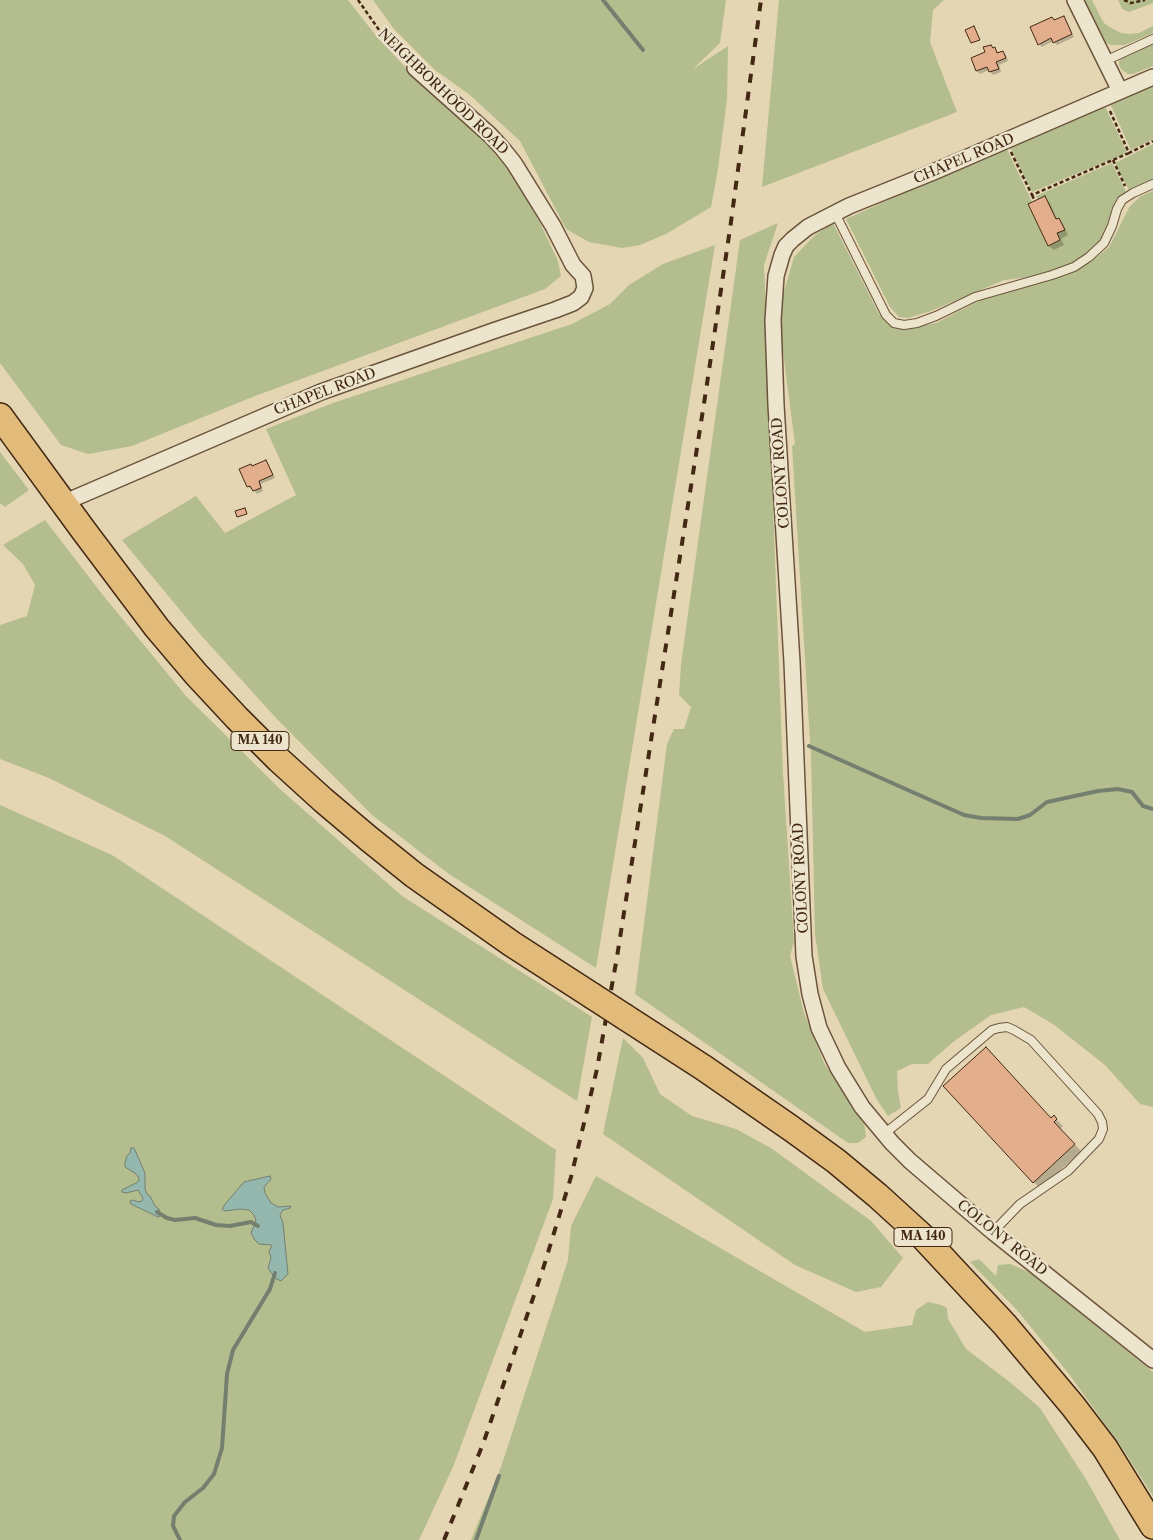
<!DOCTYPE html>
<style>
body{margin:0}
canvas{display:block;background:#e4d5b3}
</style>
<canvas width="1153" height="1540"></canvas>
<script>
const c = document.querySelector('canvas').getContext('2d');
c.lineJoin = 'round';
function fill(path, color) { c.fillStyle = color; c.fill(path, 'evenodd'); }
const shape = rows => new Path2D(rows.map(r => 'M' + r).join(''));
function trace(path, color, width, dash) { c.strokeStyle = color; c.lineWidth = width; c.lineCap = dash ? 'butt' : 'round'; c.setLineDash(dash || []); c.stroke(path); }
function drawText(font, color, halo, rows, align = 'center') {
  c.font = font + ' "Libre Caslon Text",serif'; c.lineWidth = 4.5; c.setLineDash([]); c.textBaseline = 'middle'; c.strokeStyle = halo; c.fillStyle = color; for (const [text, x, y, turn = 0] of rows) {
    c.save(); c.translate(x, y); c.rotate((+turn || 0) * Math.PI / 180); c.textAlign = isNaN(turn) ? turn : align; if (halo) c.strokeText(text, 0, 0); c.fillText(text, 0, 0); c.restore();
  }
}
fill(shape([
 [0,0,348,0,377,37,407,69,483,140,513,175,540,223,558,261,561,276,545,289,255,396,132,446,88,454,61,445,0,363],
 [373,0,726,0,720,43,693,69,728,46,727,99,718,169,711,207,666,234,640,245,622,248,589,242,566,229,520,141,470,95,435,70,394,29],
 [779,0,944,0,933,10,930,42,957,112,762,187],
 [1084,0,1092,0,1101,18,1105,24,1113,29,1121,33,1130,34,1139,33,1153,26,1153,33,1125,45,1111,45,1105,42,1100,33],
 [1118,0,1153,0,1153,3,1129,12,1122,9],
 [1153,44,1153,66,1133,74,1128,74,1121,69,1119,65,1119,61,1123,57],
 [1153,81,1153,139,1131,150,1109,101],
 [1103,102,1127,153,1032,192,1008,143],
 [1153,144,1153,179,1130,192,1115,163],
 [1005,145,1032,202,1028,205,1048,246,1060,240,1057,233,1064,230,1059,218,1056,219,1038,200,1036,196,1112,163,1127,194,1120,197,1113,208,1106,231,1097,246,1079,261,1060,270,1031,277,1004,280,931,311,908,318,899,317,890,307,846,219,983,157],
 [1153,191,1153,1107,1140,1104,1105,1065,1053,1024,1024,1007,991,1015,953,1042,928,1064,912,1064,897,1071,898,1092,901,1108,888,1116,876,1098,823,989,815,934,811,757,792,446,795,444,779,321,783,295,794,257,815,235,833,223,879,314,889,324,900,329,917,327,936,323,987,297,1018,289,1065,274,1091,262,1109,247,1130,206,1141,196],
 [778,223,764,265,783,773,794,942,790,956,804,1013,824,1063,864,1122,866,1137,858,1143,848,1143,635,994,667,744,674,729,684,729,691,707,679,695,681,664,740,240],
 [715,245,596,968,449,874,372,815,276,718,199,633,122,540,196,496,225,533,296,495,266,429,333,403,572,324,610,304,629,285,663,264],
 [0,452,29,490,5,507,0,503],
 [45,520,102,594,186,696,281,790,402,896,592,1017,577,1101,165,836,49,778,0,759,0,625,27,616,35,585,23,564,3,545],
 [0,805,112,855,556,1150,553,1199,453,1467,419,1540,0,1540],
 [623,1038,643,1058,660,1094,692,1116,736,1129,771,1148,871,1221,903,1258,881,1287,856,1292,795,1265,603,1134],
 [596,1176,865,1332,912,1325,916,1310,928,1302,941,1305,947,1308,948,1319,966,1349,1011,1383,1040,1408,1087,1481,1120,1540,471,1540,501,1467,568,1260,571,1226],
 [979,1259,996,1276,998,1265,1010,1264,1029,1272,1153,1372,1153,1496,1120,1445,1069,1374,1017,1310,970,1262]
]), '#b4bd8d');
const water = shape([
 [131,1148,134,1148,145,1173,145,1189,147,1194,150,1196,155,1206,159,1209,160,1216,158,1217,131,1204,130,1201,133,1200,138,1202,142,1201,143,1198,138,1190,126,1193,122,1192,122,1190,138,1182,139,1178,135,1173,125,1167,125,1162,127,1156,130,1153,131,1148],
 [270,1176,271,1179,264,1187,265,1193,271,1203,278,1207,291,1206,290,1208,283,1210,280,1215,283,1223,288,1274,281,1281,275,1278,268,1268,271,1258,269,1251,272,1246,271,1245,259,1244,255,1240,251,1233,256,1221,254,1215,249,1210,240,1209,225,1211,222,1209,226,1203,244,1182,270,1176]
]);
fill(water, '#95b8ae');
trace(water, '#747f70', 1);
fill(shape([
 [1063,17,1066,20,1074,37,1057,45,1053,41,1042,47,1039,44],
 [995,48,999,54,1003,52,1006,55,1008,61,999,65,1001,72,993,75,989,70,980,74,977,71],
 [1045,198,1050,203,1057,220,1063,224,1068,235,1061,239,1064,245,1054,250,1049,246],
 [266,462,269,465,275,478,261,484,263,491,257,494,253,489,251,489,248,486,253,467],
 [1054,1117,1063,1126,1060,1129,1081,1151,1040,1189,1034,1182,1051,1119]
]), '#0003');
trace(shape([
 [603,0,643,50],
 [809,746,964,815,981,818,1018,819,1030,815,1047,802,1098,791,1118,789,1132,792,1143,806,1153,809],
 [157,1212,167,1218,175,1220,195,1218,216,1225,230,1226,251,1222,258,1226],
 [180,1540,173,1526,174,1516,185,1502,203,1488,214,1474,222,1448,227,1374,233,1350,270,1289,275,1273],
 [476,1540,499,1476]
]), '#747f70', 4);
const building = shape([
 [1064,16,1072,34,1053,43,1051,38,1038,45,1030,27,1052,17,1054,20,1064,16],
 [974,26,980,40,971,43,965,30,974,26],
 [991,45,993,48,995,47,997,53,1003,51,1006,58,996,62,999,69,989,72,987,67,976,71,971,58,985,52,983,47,991,45],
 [1045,196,1056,219,1059,218,1065,230,1057,233,1060,240,1048,246,1028,204,1045,196],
 [266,460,273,475,259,481,261,488,253,491,250,486,247,487,239,469,251,464,252,466,266,460],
 [245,508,247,514,237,517,235,511,245,508],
 [986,1047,1051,1118,1054,1115,1057,1119,1054,1122,1075,1144,1033,1183,943,1086,986,1047]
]);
fill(building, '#e2ae8c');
trace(building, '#432913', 1);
const service = shape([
 [1105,61,1153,39],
 [835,213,886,315,894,323,904,325,917,323,936,316,975,297,1052,275,1074,267,1089,257,1104,243,1112,226,1117,209,1122,200,1133,193,1153,184],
 [884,1134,928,1099,946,1069,992,1030,999,1028,1007,1027,1014,1030,1031,1040,1098,1114,1102,1122,1103,1129,1099,1139,1068,1171,1020,1204,993,1232]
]);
const minor = shape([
 [1075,0,1120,91],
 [1153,77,931,173,849,206,808,227,793,239,786,246,782,255,776,276,773,320,776,405,792,662,804,956,810,994,819,1028,838,1068,862,1107,892,1143,910,1161,993,1232,1153,1360],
 [63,503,321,392,493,331,555,310,573,303,581,297,585,288,583,276,573,265,553,226,514,163,502,148,490,135,415,68]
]);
const trunk = shape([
 [0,416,84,531,157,628,196,674,237,718,279,760,323,800,368,838,414,875,512,944,591,995],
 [625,1017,704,1068,792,1129,836,1161,878,1196,923,1237,1005,1325,1073,1406,1105,1448,1153,1526]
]);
trace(service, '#6b543b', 10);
trace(minor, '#6b543b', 18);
trace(trunk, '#432913', 28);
trace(shape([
 [358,0,384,37,407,60],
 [1124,0,1131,3,1145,0],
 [1110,111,1129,153,1153,141],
 [1011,152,1032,195,1129,153],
 [1113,160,1125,186],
 [1032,195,1035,201]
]), '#432913', 2.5, [4, 2.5]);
trace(service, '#ede4ce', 8);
trace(minor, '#ede4ce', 15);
trace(trunk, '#e2ba7a', 25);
trace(shape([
 [444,1540,483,1444,543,1269,571,1177,597,1069,617,957,705,397,730,229,761,0]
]), '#432913', 4, [9, 9]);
const trunkBridge = shape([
 [591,995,625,1017]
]);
trace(trunkBridge, '#432913', 28, []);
trace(trunkBridge, '#e2ba7a', 25);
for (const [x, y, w] of [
 [260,741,58],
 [923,1237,58]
]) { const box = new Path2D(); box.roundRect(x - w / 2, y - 9.5, w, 19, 4); c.fillStyle = '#ede4ce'; c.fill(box); trace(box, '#432913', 1); }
drawText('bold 12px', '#432913', null, [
 ["MA 140",260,741],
 ["MA 140",923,1237]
]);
drawText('14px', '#432913', '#ede4ce', [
 ["NEIGHBORHOOD ROAD",443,92,44],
 ["CHAPEL ROAD",964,159,-23],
 ["CHAPEL ROAD",325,392,-21],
 ["COLONY ROAD",781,473,-94],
 ["COLONY ROAD",801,878,-93],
 ["COLONY ROAD",1002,1238,39]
]);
</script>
